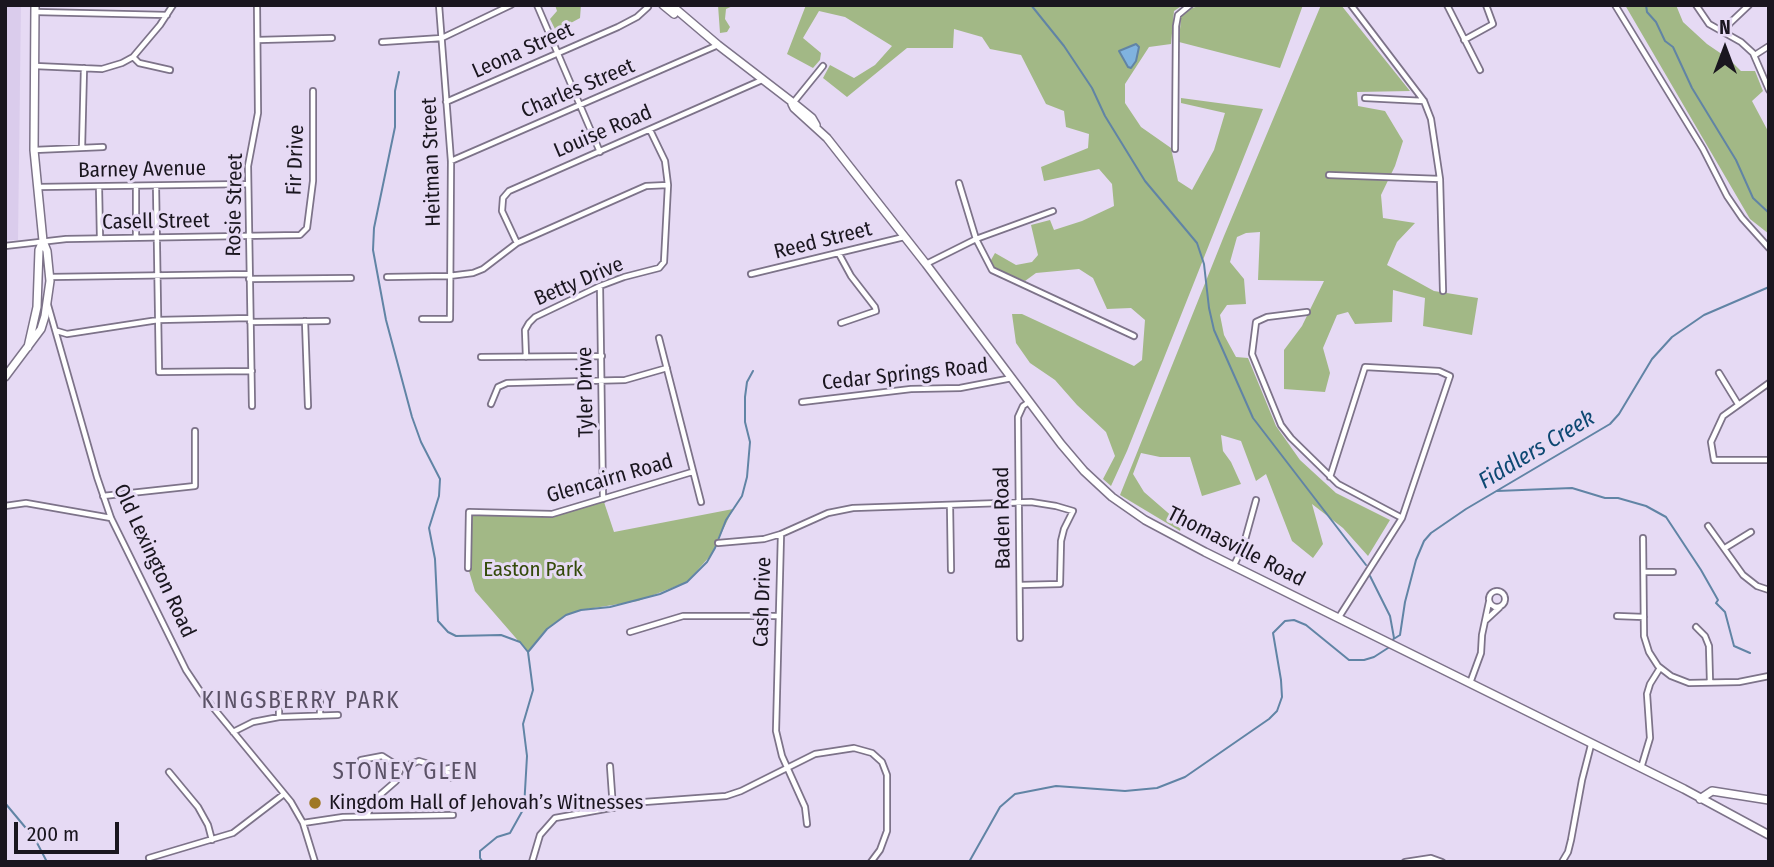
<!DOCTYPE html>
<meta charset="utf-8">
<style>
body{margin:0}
#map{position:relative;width:1774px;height:867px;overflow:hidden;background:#e6daf4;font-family:"Fira Sans Condensed",sans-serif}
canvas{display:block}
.frame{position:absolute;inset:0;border:7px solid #1a161f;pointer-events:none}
.north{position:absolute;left:1690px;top:14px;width:70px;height:70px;-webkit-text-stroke:5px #e6daf4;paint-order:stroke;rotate:0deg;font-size:19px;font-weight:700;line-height:28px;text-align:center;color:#1a161f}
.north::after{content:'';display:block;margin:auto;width:24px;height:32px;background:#1a161f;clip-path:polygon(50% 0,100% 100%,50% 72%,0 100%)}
.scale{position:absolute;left:14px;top:822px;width:105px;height:32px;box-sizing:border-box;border:4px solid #1a161f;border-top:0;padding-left:9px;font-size:21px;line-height:24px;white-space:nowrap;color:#1a161f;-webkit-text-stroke:5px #e6daf4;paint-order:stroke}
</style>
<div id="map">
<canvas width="1774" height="867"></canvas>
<div class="frame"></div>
<div class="north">N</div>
<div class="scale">200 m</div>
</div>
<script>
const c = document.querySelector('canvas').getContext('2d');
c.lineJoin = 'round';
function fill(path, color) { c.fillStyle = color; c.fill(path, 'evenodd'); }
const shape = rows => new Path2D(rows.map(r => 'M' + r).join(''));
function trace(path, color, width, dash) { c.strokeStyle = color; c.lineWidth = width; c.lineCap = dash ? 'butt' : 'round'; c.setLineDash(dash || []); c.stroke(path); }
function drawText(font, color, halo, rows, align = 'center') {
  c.font = font + ' "Fira Sans Condensed",sans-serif'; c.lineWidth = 6; c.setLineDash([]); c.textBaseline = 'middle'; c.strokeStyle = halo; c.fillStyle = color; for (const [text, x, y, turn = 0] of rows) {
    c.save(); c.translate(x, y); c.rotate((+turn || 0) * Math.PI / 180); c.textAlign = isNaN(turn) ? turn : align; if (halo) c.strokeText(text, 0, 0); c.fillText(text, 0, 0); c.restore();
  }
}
fill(shape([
 [5,5,21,5,18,240,5,240]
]), '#daccec');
fill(shape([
 [555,5,581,5,580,18,556,31,550,19,557,11],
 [718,5,735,5,726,9,725,19,730,27,727,32,720,33],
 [806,5,1183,5,1174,11,1171,44,1149,47,1125,84,1125,103,1141,127,1171,148,1178,181,1192,190,1214,150,1225,113,1181,103,1181,98,1263,109,1127,451,1111,486,1103,479,1115,456,1106,432,1077,405,1055,380,1030,363,1016,343,1012,314,1022,314,1134,366,1142,360,1145,320,1131,308,1107,309,1093,278,1079,269,1036,273,1025,281,992,267,991,260,995,253,1016,265,1032,262,1038,255,1031,225,1050,220,1054,230,1082,221,1114,206,1112,184,1099,169,1044,181,1041,167,1088,148,1089,134,1066,127,1064,111,1046,104,1021,55,990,49,982,37,954,29,953,48,907,48,847,97,823,78,830,65,854,78,875,65,892,46,845,17,819,11,803,38,821,53,820,60,813,68,787,54],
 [1203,5,1303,5,1280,68,1179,42,1181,17,1192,8],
 [1321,5,1341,5,1410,91,1357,92,1358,106,1385,111,1403,141,1395,166,1381,195,1383,218,1415,223,1397,242,1387,265,1434,291,1478,298,1472,335,1423,326,1425,298,1393,290,1392,322,1355,324,1348,312,1337,315,1323,348,1330,373,1325,392,1284,389,1284,350,1302,326,1324,281,1258,280,1260,232,1246,233,1237,237,1230,262,1244,279,1246,304,1227,305,1220,315,1224,335,1236,357,1248,358,1276,426,1300,460,1336,493,1390,520,1368,556,1343,528,1312,504,1323,544,1313,558,1292,541,1266,474,1256,481,1241,441,1221,435,1223,451,1231,462,1241,484,1202,496,1190,457,1160,457,1141,453,1133,474,1144,492,1182,525,1180,531,1120,495,1224,236],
 [1625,5,1676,5,1683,22,1707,44,1729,59,1741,71,1755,71,1763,91,1752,101,1769,133,1769,234,1750,219],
 [603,499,614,532,733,509,711,555,687,582,638,601,581,610,566,615,547,629,528,652,475,591,468,568,469,512,552,514]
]), '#a2b886');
const water = shape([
 [1136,44,1139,47,1136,61,1131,68,1128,67,1119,51,1136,44]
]);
fill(water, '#80b3df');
trace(water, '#6184a5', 2);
trace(shape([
 [1031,5,1064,46,1092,88,1105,116,1145,181,1197,243,1204,264,1209,308,1214,330,1253,418,1366,565],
 [1646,5,1647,12,1656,22,1665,41,1673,47,1692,88,1736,160,1753,198,1769,213],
 [399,72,395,91,395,127,374,228,373,250,386,320,412,417,421,442,440,479,439,496,429,528,435,559,438,621,448,632,456,636,501,635,520,642,528,652,533,690,523,724,527,756,524,808,510,833,497,837,480,851,480,858,483,862],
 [1497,491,1572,488,1605,498,1618,498,1646,506,1666,517,1701,570,1718,600,1716,603,1725,612,1734,646,1750,653],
 [1370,576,1390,616,1394,638],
 [1392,640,1400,635,1405,602,1416,560,1424,541,1431,533,1466,509,1610,424,1619,414,1652,359,1672,337,1704,315,1769,287],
 [528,652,547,629,566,615,581,610,610,607,660,594,687,582,707,562,715,548,726,520,742,496,747,477,750,442,745,422,745,397,747,382,753,371],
 [5,803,35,839,47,862],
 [969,862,1000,807,1015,794,1056,786,1125,791,1157,788,1185,777,1269,719,1277,711,1282,697,1281,680,1273,633,1285,621,1294,620,1306,625,1349,660,1364,660,1374,657,1388,648]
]), '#6184a5', 2);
const minor = shape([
 [537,5,600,152],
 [1351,5,1424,101,1431,119,1440,179,1443,291],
 [1447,5,1480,70],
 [1615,5,1703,149,1727,196,1742,218,1769,248],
 [1696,5,1709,24,1741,42,1753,53,1769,90],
 [36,12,167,15],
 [1724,32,1730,23,1749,5],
 [258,40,332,38],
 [1464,40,1493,24,1486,5],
 [382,42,442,38,511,5],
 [1755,55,1769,46],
 [133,57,139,63,170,70],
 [35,66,102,69,122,63,133,57,160,25,173,5],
 [1365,98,1424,101],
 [446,102,618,27,637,17,648,7],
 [793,103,823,66],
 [82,148,84,68],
 [1175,149,1176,26,1178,15,1190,5],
 [34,150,103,147],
 [451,161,718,45],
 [1329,175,1440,179],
 [959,183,976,239,992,270,1134,336],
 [156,186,159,372,252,371],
 [38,187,248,184],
 [99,187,100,238],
 [136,237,136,186],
 [517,243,502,211,503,198,509,191,762,80],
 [5,246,66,239,300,235,307,228,313,181,313,91],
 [839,254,851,276,875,307,876,311,841,323],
 [926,264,976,239,1053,211],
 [751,274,904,237],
 [50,277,249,274],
 [387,277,449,276,473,273,483,269,517,243,646,186,668,185],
 [249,279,351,278],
 [600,286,603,499],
 [48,305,97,477,111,518,186,670,202,694,291,802,303,823,315,862],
 [1307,312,1267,317,1256,322,1252,354,1281,425,1291,438,1338,484,1402,518],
 [422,319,450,319,451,161,439,5],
 [305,321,308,406],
 [250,322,327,321],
 [57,331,67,334,158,320,250,318],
 [659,338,701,502],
 [481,357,602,356],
 [526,357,525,330,529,323,535,317,600,286,624,277,659,268,664,262,668,185,665,161,650,130],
 [1719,373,1738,404],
 [1769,383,1723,416,1711,442,1714,460,1769,460],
 [802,402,911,389,960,388,1012,378],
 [491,404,498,387,507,383,625,380,667,368],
 [252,406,248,166,258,113,257,5],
 [1330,477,1365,367,1439,371,1450,376,1402,518,1339,617],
 [103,496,195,486,195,431],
 [950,505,951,570],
 [5,506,26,503,111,518],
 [1708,526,1743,575,1757,586,1769,590],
 [781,534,776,731,782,756,805,807,807,824],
 [1643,538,1644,636,1649,652,1658,666,1671,676,1689,683,1739,682,1769,676],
 [718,543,764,539,781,534,828,513,853,508,1031,502,1056,506,1073,511,1064,529,1061,541,1060,584,1020,585],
 [1725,548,1751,532],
 [1234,565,1243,547,1256,500],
 [468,568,469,512,552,514,692,472],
 [1645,572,1673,572],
 '1489 599a8 8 0 1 1 16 0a8 8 0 1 1-16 0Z',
 [1617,616,1644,617],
 [1486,620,1500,607],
 [1696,627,1705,636,1709,646,1710,682],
 [630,632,683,616,779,616],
 [1020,638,1018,417,1023,406,1029,402],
 [1470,683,1481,653,1482,635,1489,602],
 [279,694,279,717],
 [320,716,320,693],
 [233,732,253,722,279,717,338,715],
 [361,760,382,756,401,768,396,781,373,801,367,816],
 [610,766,613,808],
 [401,768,419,761,445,769,452,778,461,777,465,773,461,766,445,769],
 [1641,768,1650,738,1647,694,1650,684,1660,668],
 [169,772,198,807,208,825,212,840],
 [303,823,343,817,453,815],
 [149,858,233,833,284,794],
 [532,862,540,835,555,818,644,802,726,796,741,791,815,754,854,748,872,753,882,762,887,775,887,831,880,850,871,862],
 [1405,862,1431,858,1442,862],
 [1562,862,1568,852,1571,840,1582,780,1591,745]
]);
const major = shape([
 [663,5,674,14],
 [671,5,718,45,796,105,812,118,816,125],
 [792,104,794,108,827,138,926,264,1061,444,1084,471,1112,497,1145,520,1205,552,1684,789,1769,835],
 [28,347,37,307,39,250,43,241],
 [5,377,41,329,45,316,50,281,47,251,43,241,34,150,35,5],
 [1700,799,1712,791,1769,800]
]);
trace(minor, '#7d7389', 8);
trace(major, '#7d7389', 10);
trace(minor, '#fff', 4.5);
trace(major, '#fff', 7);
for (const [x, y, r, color] of [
 [315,803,7,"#9f7825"]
]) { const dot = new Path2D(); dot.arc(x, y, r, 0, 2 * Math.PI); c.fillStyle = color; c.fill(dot); trace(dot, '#e6daf4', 2.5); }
drawText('21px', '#1a161f', '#e6daf4', [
 ["Leona Street",523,51,-24],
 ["Charles Street",578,89,-23],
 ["Louise Road",603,132,-23],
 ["Fir Drive",296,160,-88],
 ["Heitman Street",432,162,-92],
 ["Barney Avenue",142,170,-1],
 ["Rosie Street",235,205,-89],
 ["Casell Street",156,222,-1],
 ["Reed Street",823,241,-14],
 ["Betty Drive",579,282,-23],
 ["Cedar Springs Road",905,375,-6],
 ["Tyler Drive",586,392,-91],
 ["Glencairn Road",610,479,-16],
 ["Baden Road",1003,518,-91],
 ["Thomasville Road",1236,547,27],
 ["Old Lexington Road",154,561,65],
 ["Cash Drive",763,602,-88]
]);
drawText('21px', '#344a0a', '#e6daf4', [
 ["Easton Park",533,570]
]);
drawText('21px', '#1a161f', '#e6daf4', [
 ["Kingdom Hall of Jehovah’s Witnesses",329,803]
], 'left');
drawText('italic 23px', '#0d4872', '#e6daf4', [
 ["Fiddlers Creek",1537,450,-31]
]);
c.letterSpacing = '2px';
drawText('23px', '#5b5267', '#e6daf4', [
 ["KINGSBERRY PARK",301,702],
 ["STONEY GLEN",406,773]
]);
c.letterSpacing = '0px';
</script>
